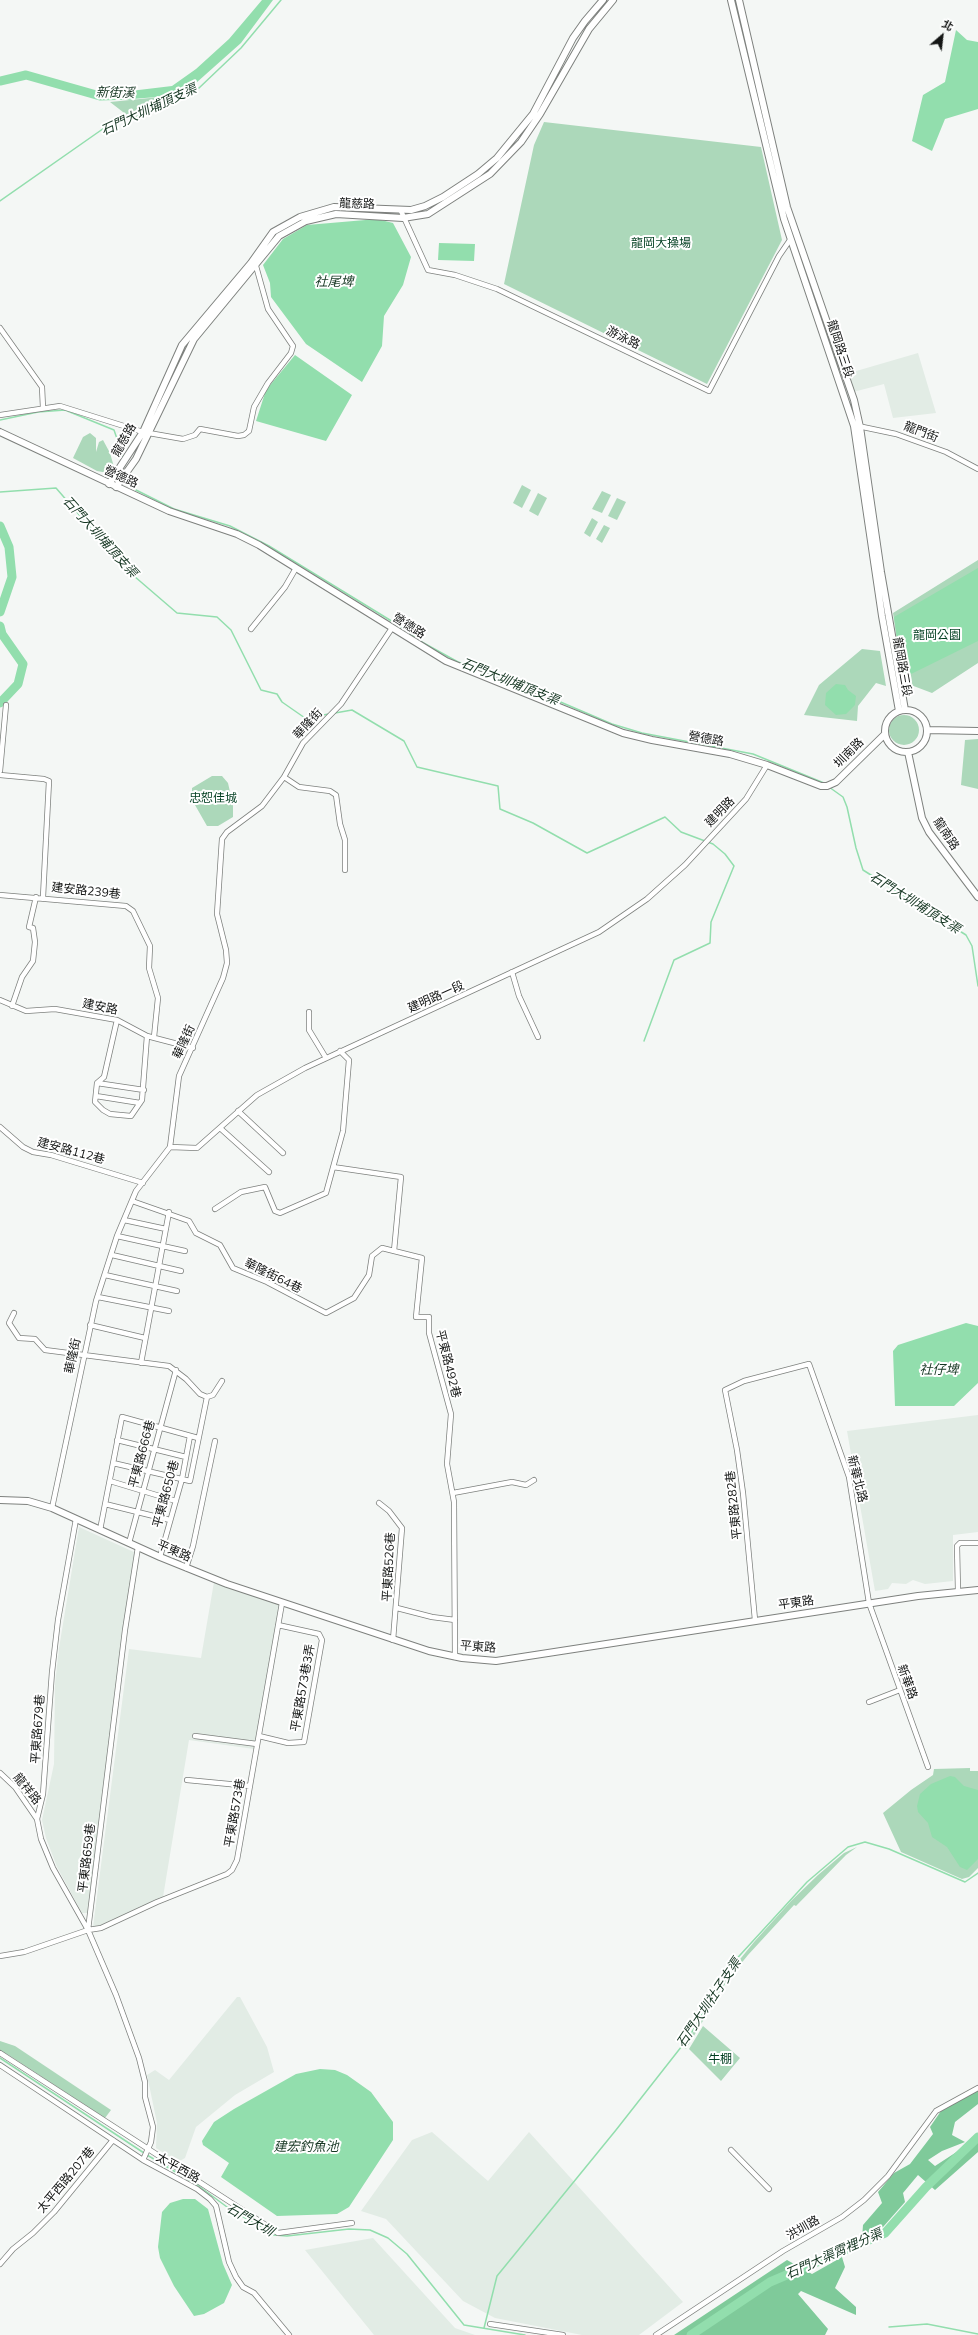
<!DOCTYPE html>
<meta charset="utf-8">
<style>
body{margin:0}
#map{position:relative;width:978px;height:2335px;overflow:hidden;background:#f4f7f5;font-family:Mulish,"Noto Sans TC",sans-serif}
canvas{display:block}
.north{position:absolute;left:922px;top:16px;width:40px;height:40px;-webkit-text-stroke:3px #fff;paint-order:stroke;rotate:28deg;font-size:11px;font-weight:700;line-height:16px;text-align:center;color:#141615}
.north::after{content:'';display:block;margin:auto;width:14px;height:18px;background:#141615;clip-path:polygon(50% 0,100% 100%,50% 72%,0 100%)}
</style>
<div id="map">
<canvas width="978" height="2335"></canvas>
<div class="north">北</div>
</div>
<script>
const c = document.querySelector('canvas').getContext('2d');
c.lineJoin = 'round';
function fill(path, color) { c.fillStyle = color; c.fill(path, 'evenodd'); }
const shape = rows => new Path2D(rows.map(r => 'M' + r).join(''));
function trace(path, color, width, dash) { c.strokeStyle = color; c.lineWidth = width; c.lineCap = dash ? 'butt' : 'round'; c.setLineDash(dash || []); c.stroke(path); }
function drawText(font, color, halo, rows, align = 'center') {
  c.font = font + ' Mulish,"Noto Sans TC",sans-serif'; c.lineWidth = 4; c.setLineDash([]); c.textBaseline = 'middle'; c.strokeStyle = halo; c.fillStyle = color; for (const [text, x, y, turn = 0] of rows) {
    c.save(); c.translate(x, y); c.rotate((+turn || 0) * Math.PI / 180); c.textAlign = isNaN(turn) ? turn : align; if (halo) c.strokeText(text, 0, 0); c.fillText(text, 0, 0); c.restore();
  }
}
fill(shape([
 [918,353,936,413,893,418,884,384,853,392,846,374],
 [978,1415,978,1532,953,1535,953,1581,925,1584,913,1580,906,1584,892,1583,888,1589,875,1591,847,1431],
 [79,1527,136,1553,88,1913,82,1913,57,1867,46,1838,42,1820,54,1764,55,1684,59,1648],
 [214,1582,282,1605,254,1749,189,1740,163,1897,98,1927,93,1927,129,1649,201,1658],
 [237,1997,240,1997,267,2047,274,2072,235,2095,196,2127,185,2158,178,2162,156,2148,157,2123,147,2075,155,2070,169,2080],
 [432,2132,488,2181,529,2132,683,2302,639,2335,582,2335,495,2318,463,2301,386,2219,361,2211,412,2140],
 [373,2238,455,2328,475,2335,374,2335,305,2250]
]), '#e2ece5');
fill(shape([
 [160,97,164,105,132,119,110,102],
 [544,122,761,147,782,240,707,384,504,284,534,145],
 [90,433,96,438,96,452,99,442,103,440,110,453,114,467,108,473,97,471,73,458,83,437],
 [522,485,531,490,522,508,513,503],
 [602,491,611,495,602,513,592,509],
 [538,493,547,498,538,516,529,511],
 [617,498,626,502,617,520,608,516],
 [592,518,598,522,590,537,584,533],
 [604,525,610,528,602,543,596,539],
 [978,560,978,663,932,693,903,682,893,613],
 [862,649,880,651,886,686,876,683,858,706,857,721,804,715,819,685],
 '889 730a15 15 0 1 1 30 0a15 15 0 1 1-30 0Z',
 [978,739,978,789,961,785,965,740],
 [212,776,222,776,228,783,233,805,233,817,218,826,207,826,195,805,192,792,192,788],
 [970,1768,970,1771,978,1771,978,1868,969,1877,962,1879,901,1852,883,1813,911,1790,933,1775,934,1769],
 [857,1847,846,1855,796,1906,794,1905,748,1955,727,1981,686,2049,682,2046,696,2029,728,1974,754,1942,791,1901,818,1875,844,1853],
 [703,2026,740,2058,721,2081,689,2049],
 [0,2041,15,2046,111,2110,105,2118,7,2054,0,2052]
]), '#acd8ba');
fill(shape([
 [978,2090,978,2104,955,2122,952,2135,965,2142,942,2151,928,2160,935,2166,978,2138,978,2152,935,2190,918,2175,903,2193,905,2202,883,2227,862,2238,863,2225,882,2203,878,2192,894,2173,910,2164,933,2134,930,2127,941,2111],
 [842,2257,845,2267,835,2288,856,2307,856,2315,801,2291,798,2294,828,2329,825,2335,674,2335,787,2260,812,2274]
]), '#7fca9a');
fill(shape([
 [262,0,273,0,241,43,196,83,169,96,120,100,122,92,172,86,196,69,229,39],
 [956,30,967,40,978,42,978,109,945,119,932,151,912,141,923,95,945,82],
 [377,219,393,223,411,257,403,285,384,316,382,346,362,382,306,344,271,297,270,283,263,265,283,239,307,225],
 [439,243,475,244,474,261,438,260],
 [295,355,352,395,326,441,256,421,266,390],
 [978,568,978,641,907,676,902,675,894,617],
 [836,684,845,685,848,690,856,696,855,705,846,714,836,715,825,705,826,693],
 [966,1323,978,1326,978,1383,954,1406,895,1406,893,1351,898,1345],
 [950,1776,955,1777,964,1786,978,1790,978,1859,967,1870,960,1867,947,1847,932,1837,928,1823,918,1812,917,1806,920,1794,931,1784],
 [320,2069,335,2070,347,2075,371,2092,393,2122,393,2140,349,2207,337,2214,277,2216,221,2177,229,2163,203,2145,202,2141,214,2122,234,2109,296,2074],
 [183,2199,195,2199,208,2209,223,2264,232,2285,224,2303,204,2314,194,2316,174,2286,160,2258,158,2247,162,2212,170,2203]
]), '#92dead');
trace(shape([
 [0,201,107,126,199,88,241,48,281,0],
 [0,420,38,412,65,410,114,430,124,459],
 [129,474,134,489,174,509,230,526,269,546,398,625,420,641,458,662,509,680,612,724,642,733,753,754,824,783],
 [0,492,56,488,127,570,177,613,217,617,231,630,261,690,277,694,282,702,305,718,329,714],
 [335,713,352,710,404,741,417,767,498,786,500,809,533,823,587,853,665,817,681,832,713,844,725,854,734,866,711,922,710,943,674,960,644,1041],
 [829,787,843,797,847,807,856,848,863,870,966,935,972,946,978,986],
 [0,2058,144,2153],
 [147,2155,196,2184,227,2207,274,2235,287,2236,349,2229,370,2230,388,2238,407,2254,464,2325,525,2335],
 [889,2327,927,2324,978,2334],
 [484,2328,497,2276,616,2130,689,2037,730,1966,807,1882,848,1847,865,1842,889,1849,965,1882,978,1873]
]), '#92dead', 1.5);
trace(shape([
 [0,81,26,75,100,96,133,95],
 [0,526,9,547,12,577,0,612],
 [0,626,2,634,23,664,18,684,0,703],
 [691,2335,770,2282,885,2233,926,2187,978,2137]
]), '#92dead', 9);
const street = shape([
 [401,211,428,270,455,275,497,289,709,391,779,256,790,240],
 [0,328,42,387,43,408],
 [0,415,60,406,143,432,183,439,195,435,200,429,238,436,244,435,249,431,254,407,268,383,291,353,293,346,268,309,256,266,253,264],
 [858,426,896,434,946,452,978,469],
 [251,629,285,587,296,568],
 [0,771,6,705],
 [0,775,44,779,49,781,43,897],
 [284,777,299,787,330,791,336,795,340,824,345,840,345,870],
 [0,895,126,906,133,911,150,946,149,968,158,998,154,1037],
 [512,972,519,996,538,1037],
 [0,1000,26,1011,55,1009,117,1020,147,1036,193,1048],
 [12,1006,22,977,33,961,35,942,33,928,29,927,36,897],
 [309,1012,309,1030,326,1058],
 [117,1020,104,1077,97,1083,95,1102,103,1110,110,1114,131,1116,142,1100,147,1036],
 [97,1083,144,1090],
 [96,1096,140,1103],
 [238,1111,283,1153],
 [0,1127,23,1147,33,1152,51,1155,143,1183],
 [220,1128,269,1172],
 [170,1147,197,1148,257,1095,305,1068,599,932,647,899,685,865,746,799,767,765],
 [333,1167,401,1177,394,1251,422,1258,416,1317,429,1317,429,1333,451,1414,447,1464,454,1502,455,1657],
 [132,1201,189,1221,196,1233,220,1245,233,1268,267,1282,326,1313,354,1298,369,1275,372,1256,382,1248,394,1251],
 [215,1209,241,1192,265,1187,275,1211,280,1213,326,1193,343,1131,349,1060,340,1051],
 [124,1220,166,1229],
 [117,1236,185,1251],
 [112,1255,181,1271],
 [105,1275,177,1291],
 [98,1297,169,1311],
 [14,1313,9,1323,19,1338,35,1339,45,1350,169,1366,186,1379,200,1394,207,1397,213,1395,222,1381],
 [90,1325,145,1338],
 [141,1363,169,1212],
 [117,1440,186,1457],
 [113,1463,190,1481,207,1397],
 [110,1481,176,1501],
 [453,1493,512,1482,526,1485,534,1480],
 [379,1503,389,1511,402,1528,393,1640],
 [105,1504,170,1520],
 [52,1508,96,1301,117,1236,136,1191,170,1147,179,1076,223,978,227,963,226,950,217,914,222,839,227,832,262,806,284,777,303,743,341,704,392,628],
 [76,1519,58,1620,52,1672,43,1794,37,1819,41,1839,53,1868,88,1930,116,1995,139,2058,145,2082,145,2097,153,2127,151,2142,143,2160],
 [100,1530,122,1417,198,1438],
 [129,1543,176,1370],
 [160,1557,182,1479,190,1436],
 [186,1568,193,1546,215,1441],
 [958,1591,957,1546,960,1543,978,1543],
 [397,1608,432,1617,455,1620],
 [755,1620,743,1493,737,1450,725,1390,744,1381,809,1364,849,1477,869,1603,928,1767],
 [869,1702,900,1690],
 [195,1736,257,1744],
 [259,1736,288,1743,304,1742,322,1640,319,1634,278,1625],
 [0,1773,15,1787,37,1819],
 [187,1780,250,1786],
 [88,1930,125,1630,138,1547],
 [0,1956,24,1952,88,1930,101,1928,157,1902,227,1874,232,1870,237,1860,282,1603],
 [0,2053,278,2233,352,2223],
 [0,2065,143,2160,197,2189,210,2199,216,2206,229,2262,236,2277,243,2287,254,2293,289,2335],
 [731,2150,769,2189],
 [0,2264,13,2249,33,2233,54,2212,113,2140],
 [490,2324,563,2335],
 [656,2335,783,2251,842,2217,864,2200,888,2176,936,2111,978,2088]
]);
const secondary = shape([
 [731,0,784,219,854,426,882,616,899,711],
 [739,0,787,207,854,400,860,427,881,572,905,710],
 [0,432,169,511,237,534,259,545,446,661,623,733,652,740,730,754,767,765,821,786,827,786,836,782,885,734],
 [109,484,143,432,182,345,251,263,273,232,300,217,334,207,411,210,425,206,443,197,478,174,497,158,533,114,573,38,585,21,603,0],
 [116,487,136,459,194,339,279,236,306,221,336,214,403,218,428,214,490,174,521,142,540,114,589,29,613,0],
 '885 731a21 21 0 1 1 42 0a21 21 0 1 1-42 0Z',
 [927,730,978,731],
 [908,752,922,818,929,832,978,897],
 [0,1500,28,1501,52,1508,160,1557,227,1584,429,1651,462,1658,496,1661,918,1596,978,1590]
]);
trace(street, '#7e817e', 6);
trace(secondary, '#7e817e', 8);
trace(street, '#fff', 4.5);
trace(secondary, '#fff', 6);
drawText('12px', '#141615', '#fff', [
 ["龍慈路",357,204,2],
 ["游泳路",623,338,26],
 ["龍岡路三段",840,349,72],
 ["龍門街",921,432,21],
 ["龍慈路",124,440,-60],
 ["營德路",121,477,25],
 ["營德路",409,626,32],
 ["龍岡路三段",902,667,80],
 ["華隆街",308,724,-47],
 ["營德路",706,739,10],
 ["圳南路",849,753,-45],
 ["建明路",720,812,-46],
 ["龍南路",946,834,56],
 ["建安路239巷",86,891,6],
 ["建明路一段",436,997,-24],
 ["建安路",100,1007,11],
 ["華隆街",184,1042,-65],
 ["建安路112巷",71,1151,15],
 ["華隆街64巷",273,1276,26],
 ["華隆街",73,1356,-78],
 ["平東路492巷",448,1364,76],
 ["平東路666巷",142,1454,-75],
 ["新華北路",857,1479,76],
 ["平東路650巷",166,1494,-75],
 ["平東路282巷",734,1505,-96],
 ["平東路",174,1551,23],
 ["平東路526巷",389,1567,-87],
 ["平東路",796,1603,-8],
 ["平東路",478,1647,4],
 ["新華路",907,1682,70],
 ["平東路573巷3弄",303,1688,-80],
 ["平東路679巷",38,1729,-86],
 ["龍祥路",27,1789,51],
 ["平東路573巷",235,1813,-80],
 ["平東路659巷",87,1858,-83],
 ["太平西路",178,2168,29],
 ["太平西路207巷",66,2180,-50],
 ["洪圳路",803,2228,-30]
]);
drawText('12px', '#003e20', '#fff', [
 ["龍岡大操場",661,243],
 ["龍岡公園",937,635],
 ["忠恕佳城",213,798],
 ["牛棚",720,2059]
]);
drawText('italic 13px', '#153622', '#fff', [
 ["新街溪",115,93,1],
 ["石門大圳埔頂支渠",149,110,-25],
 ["社尾埤",334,282],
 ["石門大圳埔頂支渠",100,537,48],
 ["石門大圳埔頂支渠",510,682,22],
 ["石門大圳埔頂支渠",915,903,32],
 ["社仔埤",939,1370],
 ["石門大圳社子支渠",709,2003,-56],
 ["建宏釣魚池",306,2147],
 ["石門大圳",250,2220,30],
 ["石門大渠霄裡分渠",834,2254,-24]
]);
</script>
